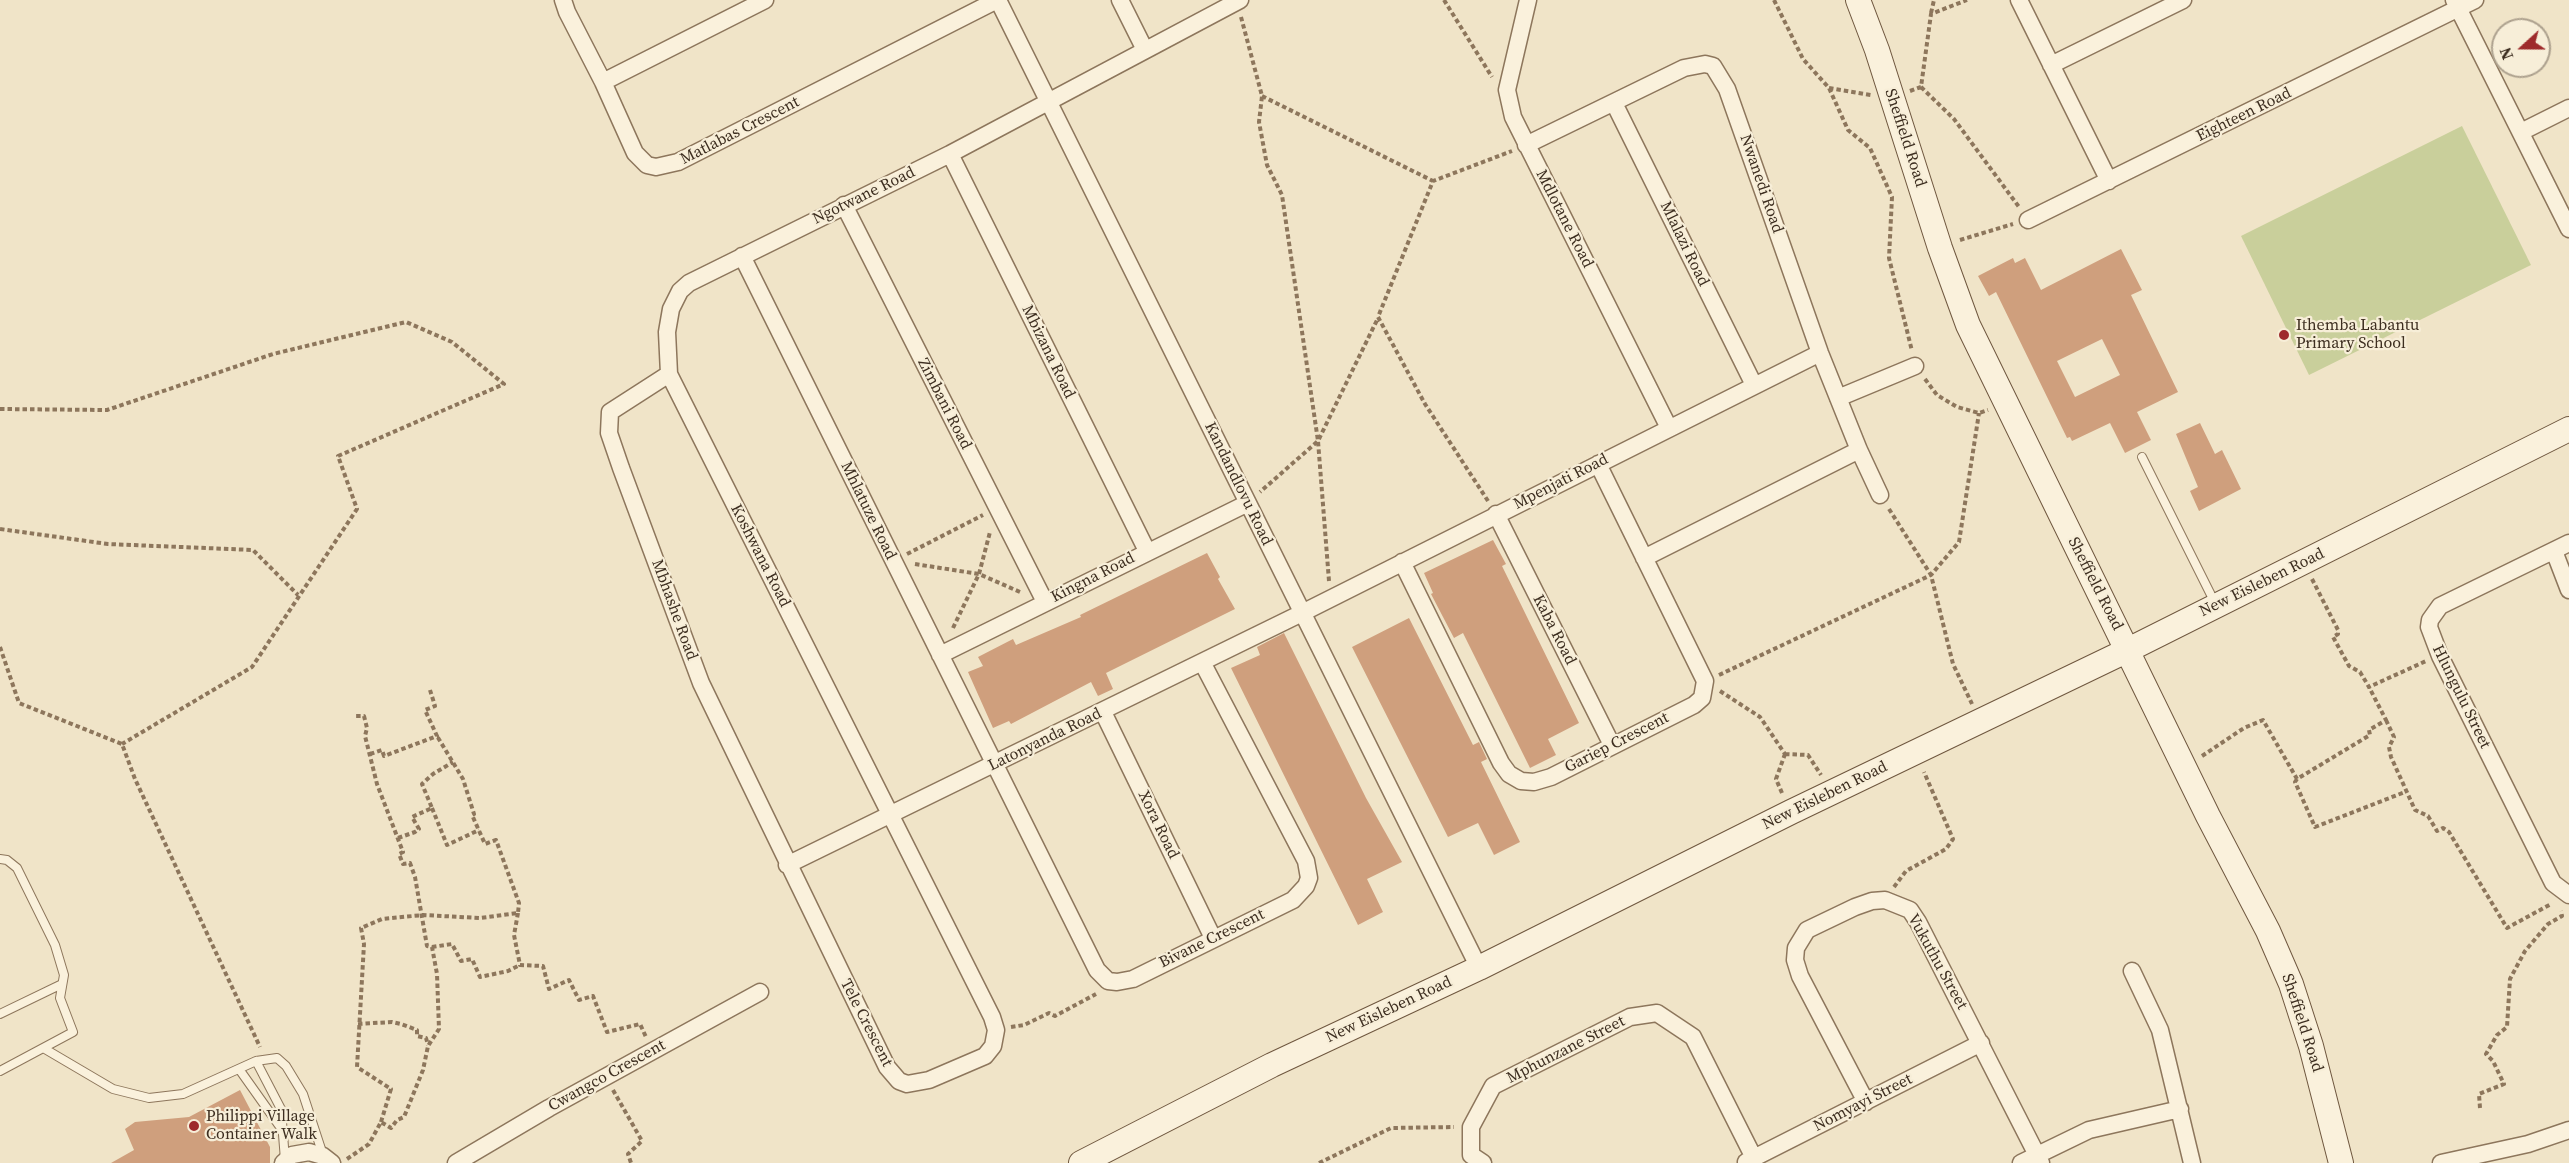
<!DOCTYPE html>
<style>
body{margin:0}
#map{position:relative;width:2569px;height:1163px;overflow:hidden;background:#f0e4c8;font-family:"Source Serif 4",serif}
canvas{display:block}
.north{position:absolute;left:2491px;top:18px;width:60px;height:60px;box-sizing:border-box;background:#f7eed8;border:2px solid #ada18e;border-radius:50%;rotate:249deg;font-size:16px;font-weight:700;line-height:24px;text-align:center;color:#3d2e20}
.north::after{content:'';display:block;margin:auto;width:21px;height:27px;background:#9e2a2b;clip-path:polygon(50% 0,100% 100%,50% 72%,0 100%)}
</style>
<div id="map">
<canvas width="2569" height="1163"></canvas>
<div class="north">N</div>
</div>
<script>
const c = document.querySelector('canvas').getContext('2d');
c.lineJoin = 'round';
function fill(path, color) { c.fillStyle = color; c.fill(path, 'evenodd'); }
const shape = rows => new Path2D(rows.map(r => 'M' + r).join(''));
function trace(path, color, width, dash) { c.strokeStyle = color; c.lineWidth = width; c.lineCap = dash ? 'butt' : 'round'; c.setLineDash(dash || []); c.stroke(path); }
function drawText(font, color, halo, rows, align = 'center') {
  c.font = font + ' "Source Serif 4",serif'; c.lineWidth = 4.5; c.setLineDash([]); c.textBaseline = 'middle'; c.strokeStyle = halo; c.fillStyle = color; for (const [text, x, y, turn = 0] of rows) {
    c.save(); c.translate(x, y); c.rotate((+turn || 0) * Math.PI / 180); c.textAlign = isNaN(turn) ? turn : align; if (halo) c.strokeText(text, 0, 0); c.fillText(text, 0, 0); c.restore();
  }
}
fill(shape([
 [2462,126,2531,265,2309,375,2241,236]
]), '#c9cf9b');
fill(shape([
 [2121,249,2142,290,2131,295,2178,392,2137,412,2151,440,2125,453,2110,423,2072,441,2070,437,2067,438,1996,292,1989,296,1978,276,2013,258,2015,263,2025,258,2041,290],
 [2102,339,2120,375,2075,397,2057,361],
 [2200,423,2215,454,2222,450,2241,489,2199,511,2190,491,2198,487,2176,434],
 [1493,540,1506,564,1502,566,1579,723,1548,739,1556,755,1530,768,1463,633,1454,638,1431,594,1433,593,1424,573],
 [1207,553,1220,577,1218,579,1235,609,1106,673,1113,689,1098,696,1091,682,1011,724,1009,721,993,728,968,672,983,666,978,657,1013,639,1016,645,1081,617,1080,615],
 [1409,618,1473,745,1479,742,1487,759,1481,762,1520,842,1494,855,1478,823,1448,837,1352,647],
 [1284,633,1366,798,1402,862,1367,879,1383,912,1358,925,1231,668,1260,655,1257,647],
 [240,1090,270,1147,270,1163,111,1163,134,1150,125,1129,135,1122,189,1117]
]), '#cf9f7d');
const lane = shape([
 [2142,457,2216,605],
 [0,859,7,860,17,868,55,945,64,975,60,998,73,1032,0,1071],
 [0,1014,62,984],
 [45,1049,113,1089,149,1098,183,1094,256,1061,277,1058,286,1066,303,1094,323,1155],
 [256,1061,281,1109,285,1160],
 [239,1069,283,1131]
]);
const street = shape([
 [563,0,567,12,603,82,635,153,647,165,656,167,678,162,997,0],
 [998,0,1479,968],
 [1120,0,1145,50],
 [1528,0,1507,90,1513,117,1669,428],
 [2019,0,2109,181],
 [2454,0,2569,229],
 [2051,65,2183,0],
 [603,82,765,0],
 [1614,103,1754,385],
 [2521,132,2569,108],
 [1526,145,1684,68,1705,64,1713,66,1727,89,1820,353,1859,450,1880,495],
 [950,154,1147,551],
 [844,205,1045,602],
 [2028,220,2475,0],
 [742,256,1097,970,1108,981,1117,982,1133,979,1293,900,1306,886,1309,878,1306,861,1202,662],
 [669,374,610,412,609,433,621,468,701,683,887,1067,899,1081,907,1084,929,1080,985,1056,993,1046,996,1030,992,1017,669,374,667,332,671,309,680,291,689,283,950,154,1240,0],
 [1838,398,1915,366],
 [1496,514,1612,745],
 [2569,543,2440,606,2430,620,2429,627,2440,656,2553,883,2569,895],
 [2554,551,2569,590],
 [1644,558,1859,450],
 [1402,562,1501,763,1509,774,1521,781,1534,782,1551,777,1694,705,1702,698,1705,681,1598,464],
 [940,655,1248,503],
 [1103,712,1213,938],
 [787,865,1302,613,1820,353],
 [2132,971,2160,1030,2192,1163],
 [1866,1102,1800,976,1795,960,1796,948,1807,930,1855,907,1872,901,1885,900,1910,910,1918,922,2041,1163],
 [1746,1162,1981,1043],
 [283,1163,292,1155,309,1152,323,1156,332,1163],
 [456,1163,549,1108,760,992],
 [1483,1163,1471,1155,1471,1127,1493,1086,1630,1017,1657,1013,1693,1037,1754,1158],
 [2021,1163,2089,1130,2180,1109],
 [2441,1163,2528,1144,2569,1130]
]);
const secondary = shape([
 [1858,0,1877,50,1940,248,1968,325,2208,816,2268,931,2291,984,2311,1046,2341,1163],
 [1081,1163,1272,1065,1479,968,1791,812,2128,650,2569,429]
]);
trace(lane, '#8d765c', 10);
trace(street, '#8d765c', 19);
trace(secondary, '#6f573f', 26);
trace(shape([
 [1444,0,1492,77],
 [1774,0,1803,59,1829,88,1848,130,1870,148,1892,197,1889,258,1912,351],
 [1931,13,1934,0],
 [1241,17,1262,96,1259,122,1267,165,1282,195,1318,441,1260,492],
 [1921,87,1954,119,2019,207],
 [1829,88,1871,95],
 [1910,91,1921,87,1931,14,1967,0],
 [1262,96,1433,181],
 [1960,240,2013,224],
 [1925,379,1937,395,1957,407,1979,413,1988,410],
 [0,409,107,410,273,354,406,322,452,342,504,384,338,456,357,509,252,667,122,744],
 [1488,501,1425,404,1378,317,1433,181,1512,151],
 [1889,509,1931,575,1953,664,1972,704],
 [0,529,108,544,253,550,298,595],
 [907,554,983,515],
 [915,564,979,574,1020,592],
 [2312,579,2338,630,2338,634,2333,637,2349,666,2360,672,2369,687,2426,661],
 [1329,581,1318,441,1378,318],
 [953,628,979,574,990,532],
 [0,647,19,703,122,744,135,779,260,1047],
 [1719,675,1931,575,1959,542,1979,413],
 [1720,691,1760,717,1785,754],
 [2386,720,2394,737,2389,747,2391,757,2415,810,2428,816,2437,831,2443,828,2449,832,2507,928,2551,904],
 [370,754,382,750,384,756,437,736,425,710,435,706,430,690],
 [1785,754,1808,755,1821,775],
 [2202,756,2244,728,2263,720,2297,779,2370,735,2369,730,2386,720,2369,687],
 [2297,779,2295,782,2315,827,2405,792],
 [1782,793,1776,779,1785,754],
 [432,808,447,845,479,830],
 [398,838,415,832,419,829,412,817,432,808,422,784,433,774,453,762],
 [1894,887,1906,871,1946,849,1953,839,1924,772],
 [518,913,514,935,520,965,543,966,549,989,569,980,579,1000,593,996,607,1032,640,1024,646,1037],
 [432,947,452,944,461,961,472,959,480,977,508,971,520,965],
 [358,1024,392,1022,401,1024,417,1030,417,1036,426,1038,428,1045],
 [1011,1027,1024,1025,1049,1013,1055,1016,1096,994],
 [613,1090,642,1141,628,1154,631,1163],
 [2480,1108,2479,1094,2504,1084,2493,1061,2486,1054,2497,1035,2507,1027,2510,979,2525,951,2548,924,2562,916,2561,911],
 [381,1122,391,1089,357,1067,364,944,361,928,382,919,423,915,480,918,518,913,519,903,496,840,485,844,472,815,474,814,463,779,437,736],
 [347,1159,369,1144,381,1122,391,1128,397,1120,404,1117,423,1070,428,1046,439,1029,437,974,432,947,427,946,415,877,410,863,403,864,399,854,403,852,377,784,365,736,367,728,364,716,356,716],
 [1319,1163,1391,1128,1454,1127]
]), '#8d765c', 4, [4.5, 3]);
trace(lane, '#faf1dc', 8);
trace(street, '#faf1dc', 16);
trace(secondary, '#faf1dc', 24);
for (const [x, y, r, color] of [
 [2284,335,6,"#9e2a2b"],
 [194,1126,6,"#9e2a2b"]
]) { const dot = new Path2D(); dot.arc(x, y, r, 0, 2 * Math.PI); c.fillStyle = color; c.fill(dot); trace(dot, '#f7eed8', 2); }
drawText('16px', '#3d2e20', '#f7eed8', [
 ["Eighteen Road",2244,115,-26],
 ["Matlabas Crescent",740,131,-27],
 ["Sheffield Road",1905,138,72],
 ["Nwanedi Road",1761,184,71],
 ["Ngotwane Road",864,196,-26],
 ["Mdlotane Road",1564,219,63],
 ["Mlalazi Road",1684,244,64],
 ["Mbizana Road",1048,352,64],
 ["Zimbani Road",944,404,63],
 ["Mpenjati Road",1561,482,-27],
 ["Kandandlovu Road",1238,484,64],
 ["Mhlatuze Road",868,511,64],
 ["Koshwana Road",760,556,63],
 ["Kingna Road",1093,578,-27],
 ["New Eisleben Road",2262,583,-26],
 ["Sheffield Road",2095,584,63],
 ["Mbhashe Road",674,610,70],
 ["Kaba Road",1554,630,63],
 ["Hlungulu Street",2461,697,64],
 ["Latonyanda Road",1045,740,-26],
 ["Gariep Crescent",1617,743,-27],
 ["New Eisleben Road",1825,796,-26],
 ["Xora Road",1158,825,64],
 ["Bivane Crescent",1212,939,-26],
 ["Vukuthu Street",1937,962,61],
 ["New Eisleben Road",1389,1010,-25],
 ["Tele Crescent",866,1023,63],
 ["Sheffield Road",2302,1023,72],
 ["Mphunzane Street",1566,1050,-27],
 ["Cwangco Crescent",607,1076,-29],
 ["Nomyayi Street",1863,1103,-27]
]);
drawText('16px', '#3d2e20', '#f7eed8', [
 ["Ithemba Labantu",2296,326],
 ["Primary School",2296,344],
 ["Philippi Village",206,1117],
 ["Container Walk",206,1135]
], 'left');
</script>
